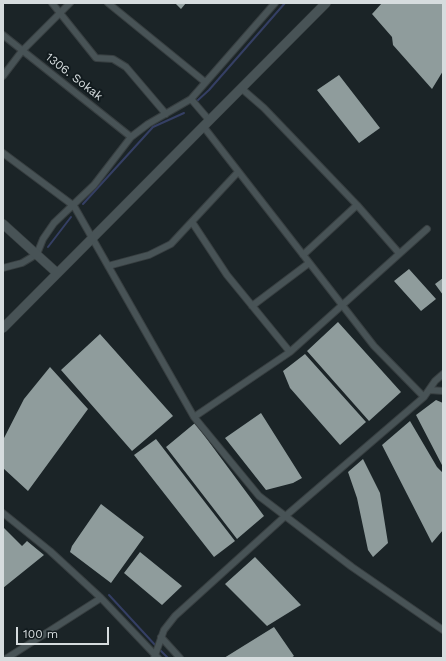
<!DOCTYPE html>
<style>
body{margin:0}
#map{position:relative;width:446px;height:661px;overflow:hidden;background:#1b2427;font-family:"Work Sans",sans-serif}
canvas{display:block}
.frame{position:absolute;inset:0;border:4px solid #d6dcde;pointer-events:none}
.scale{position:absolute;left:16px;top:627px;width:93px;height:18px;box-sizing:border-box;border:2px solid #d6dcde;border-top:0;padding-left:5px;font-size:12px;line-height:14px;white-space:nowrap;color:#d6dcde;-webkit-text-stroke:3px #121b1e;paint-order:stroke}
</style>
<div id="map">
<canvas width="446" height="661"></canvas>
<div class="frame"></div>
<div class="scale">100 m</div>
</div>
<script>
const c = document.querySelector('canvas').getContext('2d');
c.lineJoin = 'round';
const shape = rows => new Path2D(rows.map(r => 'M' + r).join(''));
function trace(path, color, width, dash) { c.strokeStyle = color; c.lineWidth = width; c.lineCap = dash ? 'butt' : 'round'; c.setLineDash(dash || []); c.stroke(path); }
function fill(path, color) { c.fillStyle = color; c.fill(path, 'evenodd'); }
function drawText(font, color, halo, rows, align = 'center') {
  c.font = font + ' "Work Sans",sans-serif'; c.lineWidth = 4; c.setLineDash([]); c.textBaseline = 'middle'; c.strokeStyle = halo; c.fillStyle = color; for (const [text, x, y, turn = 0] of rows) {
    c.save(); c.translate(x, y); c.rotate((+turn || 0) * Math.PI / 180); c.textAlign = isNaN(turn) ? turn : align; if (halo) c.strokeText(text, 0, 0); c.fillText(text, 0, 0); c.restore();
  }
}
trace(shape([
 [197,101,209,90,285,3],
 [83,204,153,127,184,113],
 [48,247,71,217],
 [109,595,156,646],
 [159,649,168,658]
]), '#353f64', 2);
fill(shape([
 [175,3,186,3,181,9],
 [382,3,443,3,443,71,432,89,393,45,392,37,372,14],
 [339,75,380,128,359,143,317,90],
 [409,269,436,299,421,311,394,281],
 [443,278,443,295,435,284],
 [338,322,401,392,369,421,307,351],
 [100,334,173,416,132,451,61,370],
 [305,354,366,422,340,445,290,388,283,371],
 [50,367,88,409,28,491,3,468,3,440,24,399],
 [436,400,443,403,443,467,416,415],
 [261,413,302,478,293,483,266,490,225,438],
 [410,421,437,467,443,473,443,530,432,543,382,445],
 [195,423,264,516,237,539,166,447],
 [156,439,235,541,214,557,134,455],
 [363,459,380,493,388,543,373,557,368,550,357,498,348,472],
 [101,504,144,537,111,583,70,552,72,546],
 [3,527,22,546,27,541,44,555,3,588],
 [140,552,182,586,162,605,124,573],
 [255,557,301,605,267,626,225,584],
 [274,627,294,656,291,658,224,658]
]), '#8f9c9c');
const street = shape([
 [52,3,96,58,113,59,126,67,166,114],
 [108,3,205,82],
 [3,35,131,137],
 [3,76,22,51,70,3],
 [241,88,264,108,357,205,399,253],
 [191,99,209,120],
 [203,126,374,346,424,397],
 [3,153,74,206,194,417,259,496,352,567,443,630],
 [192,222,227,275,290,352],
 [303,255,357,205],
 [108,266,149,255,171,244,238,172],
 [3,268,22,263,37,254,43,239,54,223,94,185,131,137,148,124,191,99,275,3],
 [252,306,309,263],
 [430,390,443,391],
 [194,417,290,352,427,229],
 [3,513,50,551,101,598,158,658],
 [161,637,180,658],
 [7,658,101,598],
 [154,658,164,630,175,616,282,519,424,397,435,381,443,374]
]);
const secondary = shape([
 [3,224,57,273],
 [3,328,326,3]
]);
trace(street, '#383f41', 8);
trace(secondary, '#383f41', 10);
trace(street, '#485356', 6);
trace(secondary, '#485356', 9);
drawText('12px', '#d6dcde', '#121b1e', [
 ["1306. Sokak",74,77,38]
]);
</script>
